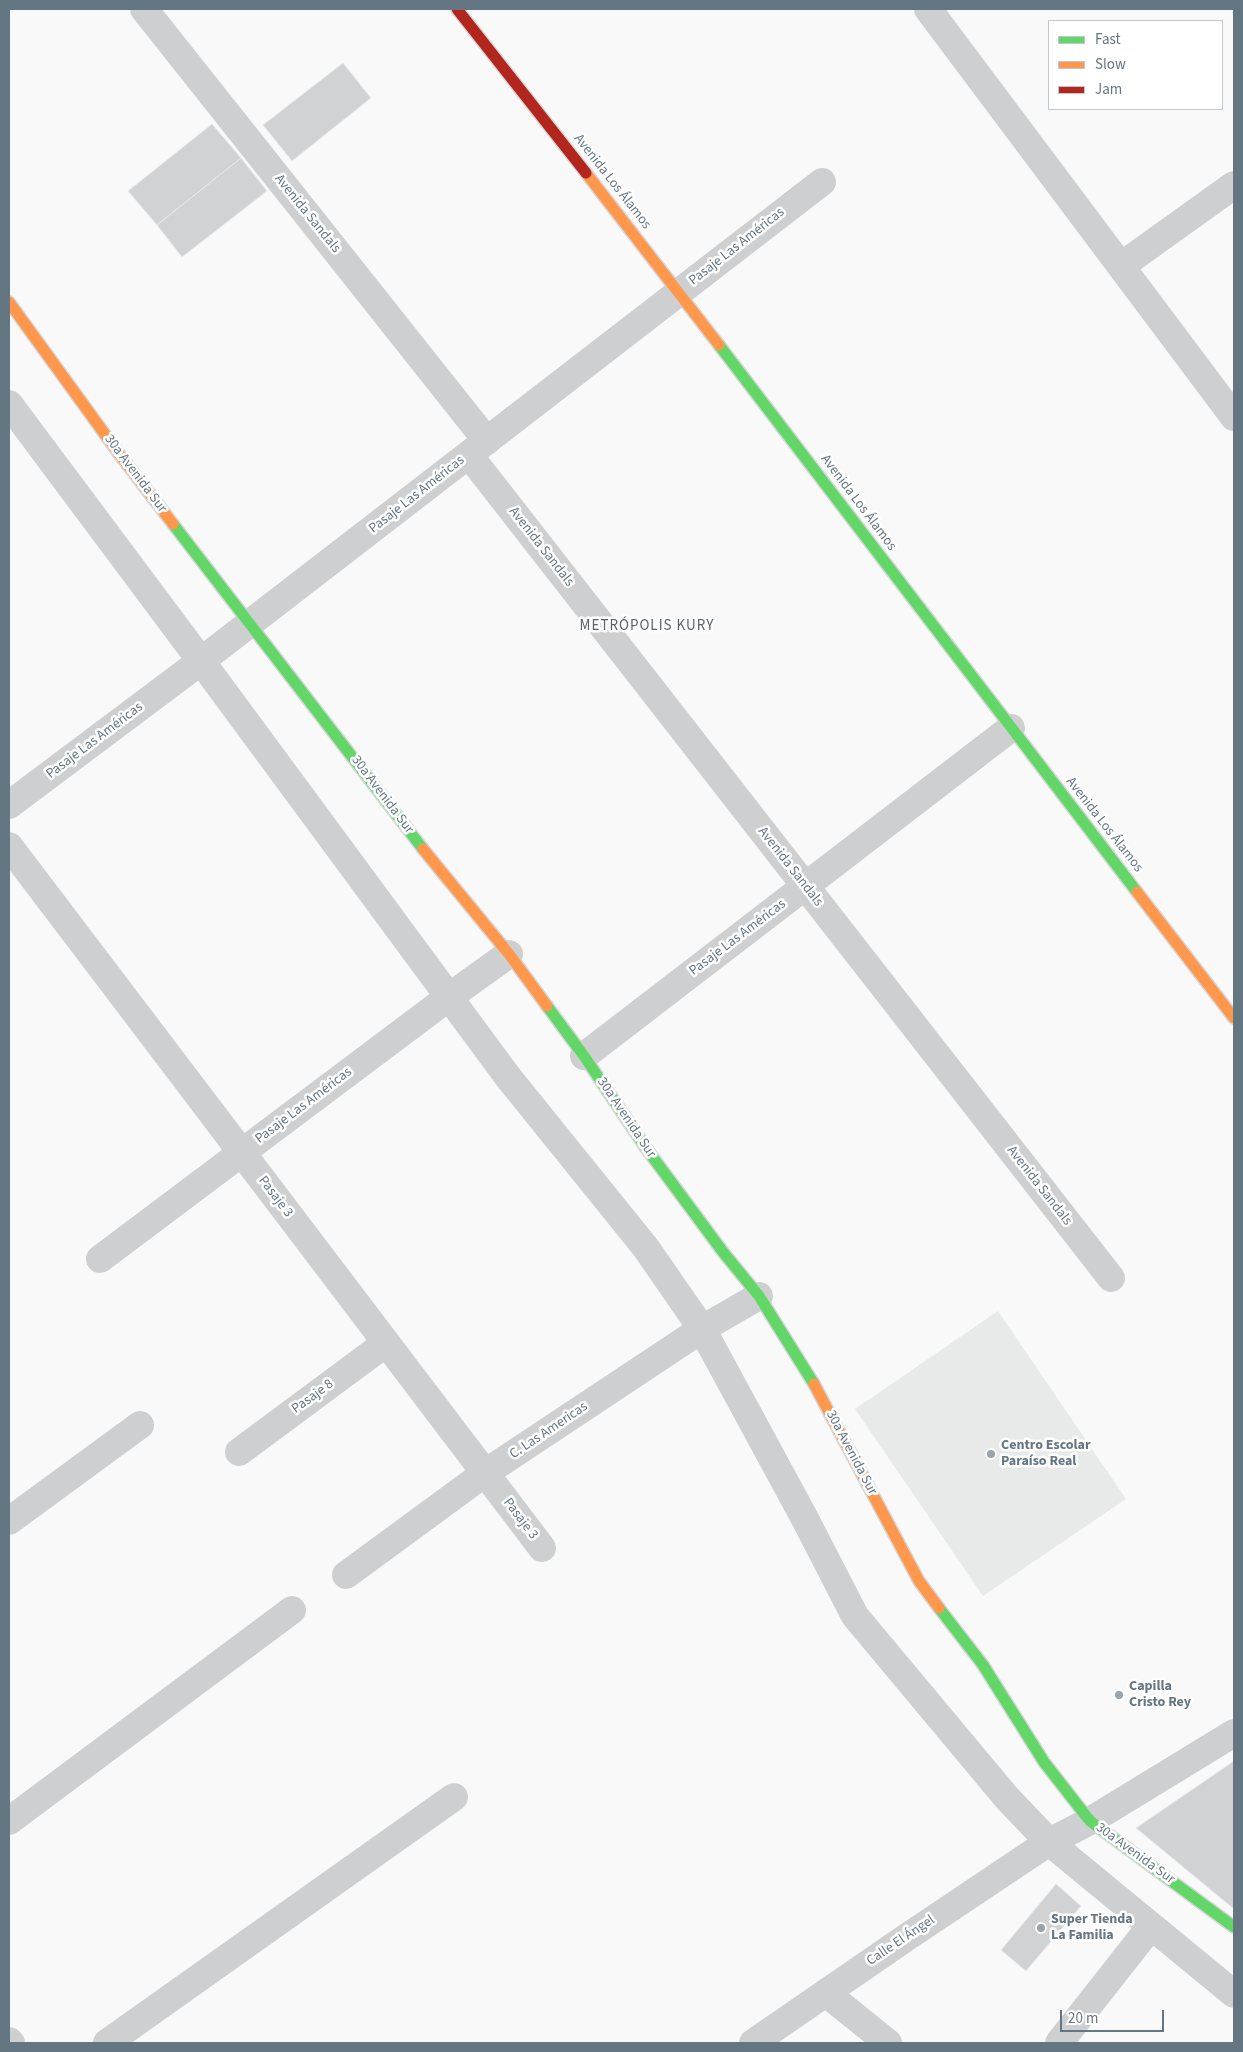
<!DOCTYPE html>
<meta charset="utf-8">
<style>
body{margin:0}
#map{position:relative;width:1243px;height:2052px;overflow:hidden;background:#f9f9f9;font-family:"Source Sans 3",sans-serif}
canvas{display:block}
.frame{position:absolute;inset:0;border:10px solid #657683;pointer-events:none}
.legend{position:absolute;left:1048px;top:20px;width:175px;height:90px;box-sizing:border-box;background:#fff;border:1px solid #c1c8cd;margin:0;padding:6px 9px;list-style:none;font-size:15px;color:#657683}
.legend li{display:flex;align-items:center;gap:10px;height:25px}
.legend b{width:25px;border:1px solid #c1c8cd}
.scale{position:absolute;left:1060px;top:2010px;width:104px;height:22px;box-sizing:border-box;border:2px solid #657683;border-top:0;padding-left:6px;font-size:15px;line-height:18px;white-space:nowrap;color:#657683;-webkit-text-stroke:4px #fff;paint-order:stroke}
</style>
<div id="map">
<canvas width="1243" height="2052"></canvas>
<div class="frame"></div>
<ul class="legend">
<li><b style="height:6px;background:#63d668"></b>Fast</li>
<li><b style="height:6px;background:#ff974d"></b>Slow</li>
<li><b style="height:6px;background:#b3261e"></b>Jam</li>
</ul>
<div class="scale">20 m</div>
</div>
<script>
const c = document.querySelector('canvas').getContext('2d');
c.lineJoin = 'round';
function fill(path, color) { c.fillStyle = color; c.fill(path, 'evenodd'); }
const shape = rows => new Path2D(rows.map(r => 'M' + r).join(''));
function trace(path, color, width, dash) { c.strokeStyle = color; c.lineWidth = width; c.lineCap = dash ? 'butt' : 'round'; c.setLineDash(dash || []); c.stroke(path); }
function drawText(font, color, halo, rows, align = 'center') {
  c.font = font + ' "Source Sans 3",sans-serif'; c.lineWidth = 5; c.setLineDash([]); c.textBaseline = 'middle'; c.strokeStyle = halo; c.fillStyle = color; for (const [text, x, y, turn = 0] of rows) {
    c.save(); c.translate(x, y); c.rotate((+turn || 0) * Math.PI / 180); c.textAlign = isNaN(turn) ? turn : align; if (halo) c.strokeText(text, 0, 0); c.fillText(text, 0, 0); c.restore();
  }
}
fill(shape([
 [998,1311,1126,1499,983,1596,855,1409]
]), '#e8e9e9');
const building = shape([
 [343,63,371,98,292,161,263,125,343,63],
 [212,124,241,158,157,225,128,191,212,124],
 [241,158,267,191,182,257,157,225,241,158],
 [1234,1761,1234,1909,1136,1828,1234,1761],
 [1056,1884,1081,1906,1026,1971,1001,1950,1056,1884]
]);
fill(building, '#d0d2d3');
trace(building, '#e8e8e8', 1);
const fast = shape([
 [719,345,1137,892],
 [173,524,423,849],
 [547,1006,584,1056,646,1148,723,1252,759,1296,814,1384],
 [939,1608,983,1665,1044,1762,1090,1821,1234,1927]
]);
const slow = shape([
 [586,173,719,345],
 [9,302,120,455,173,524],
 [423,849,509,954,547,1006],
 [1137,892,1234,1018],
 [814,1384,919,1581,939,1608]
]);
const jam = shape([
 [457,9,586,173]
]);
trace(fast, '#d5d6d7', 14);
trace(slow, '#d5d6d7', 14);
trace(jam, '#d5d6d7', 14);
trace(shape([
 [144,9,487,441],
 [928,9,1234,417],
 [1121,266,1234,185],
 [9,404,201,661,508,1077,646,1248,702,1329,804,1517,855,1616,1007,1798,1049,1842,1234,1994],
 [469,455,1111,1278],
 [9,805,201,661,822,182],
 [9,846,542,1548],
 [584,1056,1011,728],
 [100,1259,449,997,509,954],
 [239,1452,386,1343],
 [9,1521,140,1425],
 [346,1575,485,1473,702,1329,759,1296],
 [9,1821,292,1610],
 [826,1993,888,2043],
 [9,2041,11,2043],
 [107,2043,454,1797],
 [753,2043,907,1937,1049,1842,1090,1821,1234,1733],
 [1059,2043,1151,1926]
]), '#cecfd0', 28);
trace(fast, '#63d668', 11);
trace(slow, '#ff974d', 11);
trace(jam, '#b3261e', 11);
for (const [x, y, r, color] of [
 [991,1454,5,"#99a4ac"],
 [1119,1695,5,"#99a4ac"],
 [1041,1928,5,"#99a4ac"]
]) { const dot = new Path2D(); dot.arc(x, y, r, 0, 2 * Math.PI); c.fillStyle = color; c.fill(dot); trace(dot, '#fff', 2); }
drawText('14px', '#657683', '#fff', [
 ["Avenida Los Álamos",612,182,52],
 ["Avenida Sandals",307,214,51],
 ["Pasaje Las Américas",737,247,-38],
 ["30a Avenida Sur",135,474,53],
 ["Pasaje Las Américas",417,495,-38],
 ["Avenida Los Álamos",858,503,53],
 ["Avenida Sandals",541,547,52],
 ["Pasaje Las Américas",95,741,-37],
 ["30a Avenida Sur",382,795,53],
 ["Avenida Los Álamos",1104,825,52],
 ["Avenida Sandals",790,867,52],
 ["Pasaje Las Américas",738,938,-37],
 ["Pasaje Las Américas",304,1106,-37],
 ["30a Avenida Sur",626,1118,56],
 ["Avenida Sandals",1039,1186,52],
 ["Pasaje 3",275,1197,53],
 ["Pasaje 8",313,1397,-36],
 ["C. Las Americas",549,1431,-34],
 ["30a Avenida Sur",851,1453,62],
 ["Pasaje 3",520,1519,53],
 ["30a Avenida Sur",1135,1854,36],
 ["Calle El Ángel",901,1941,-34]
]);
drawText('bold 14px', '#657683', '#fff', [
 ["Centro Escolar",1001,1446],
 ["Paraíso Real",1001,1462],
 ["Capilla",1129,1687],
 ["Cristo Rey",1129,1703],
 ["Super Tienda",1051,1920],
 ["La Familia",1051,1936]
], 'left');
c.letterSpacing = '1px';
drawText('15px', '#57646e', '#fff', [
 ["METRÓPOLIS KURY",647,627]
]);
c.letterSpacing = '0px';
</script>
